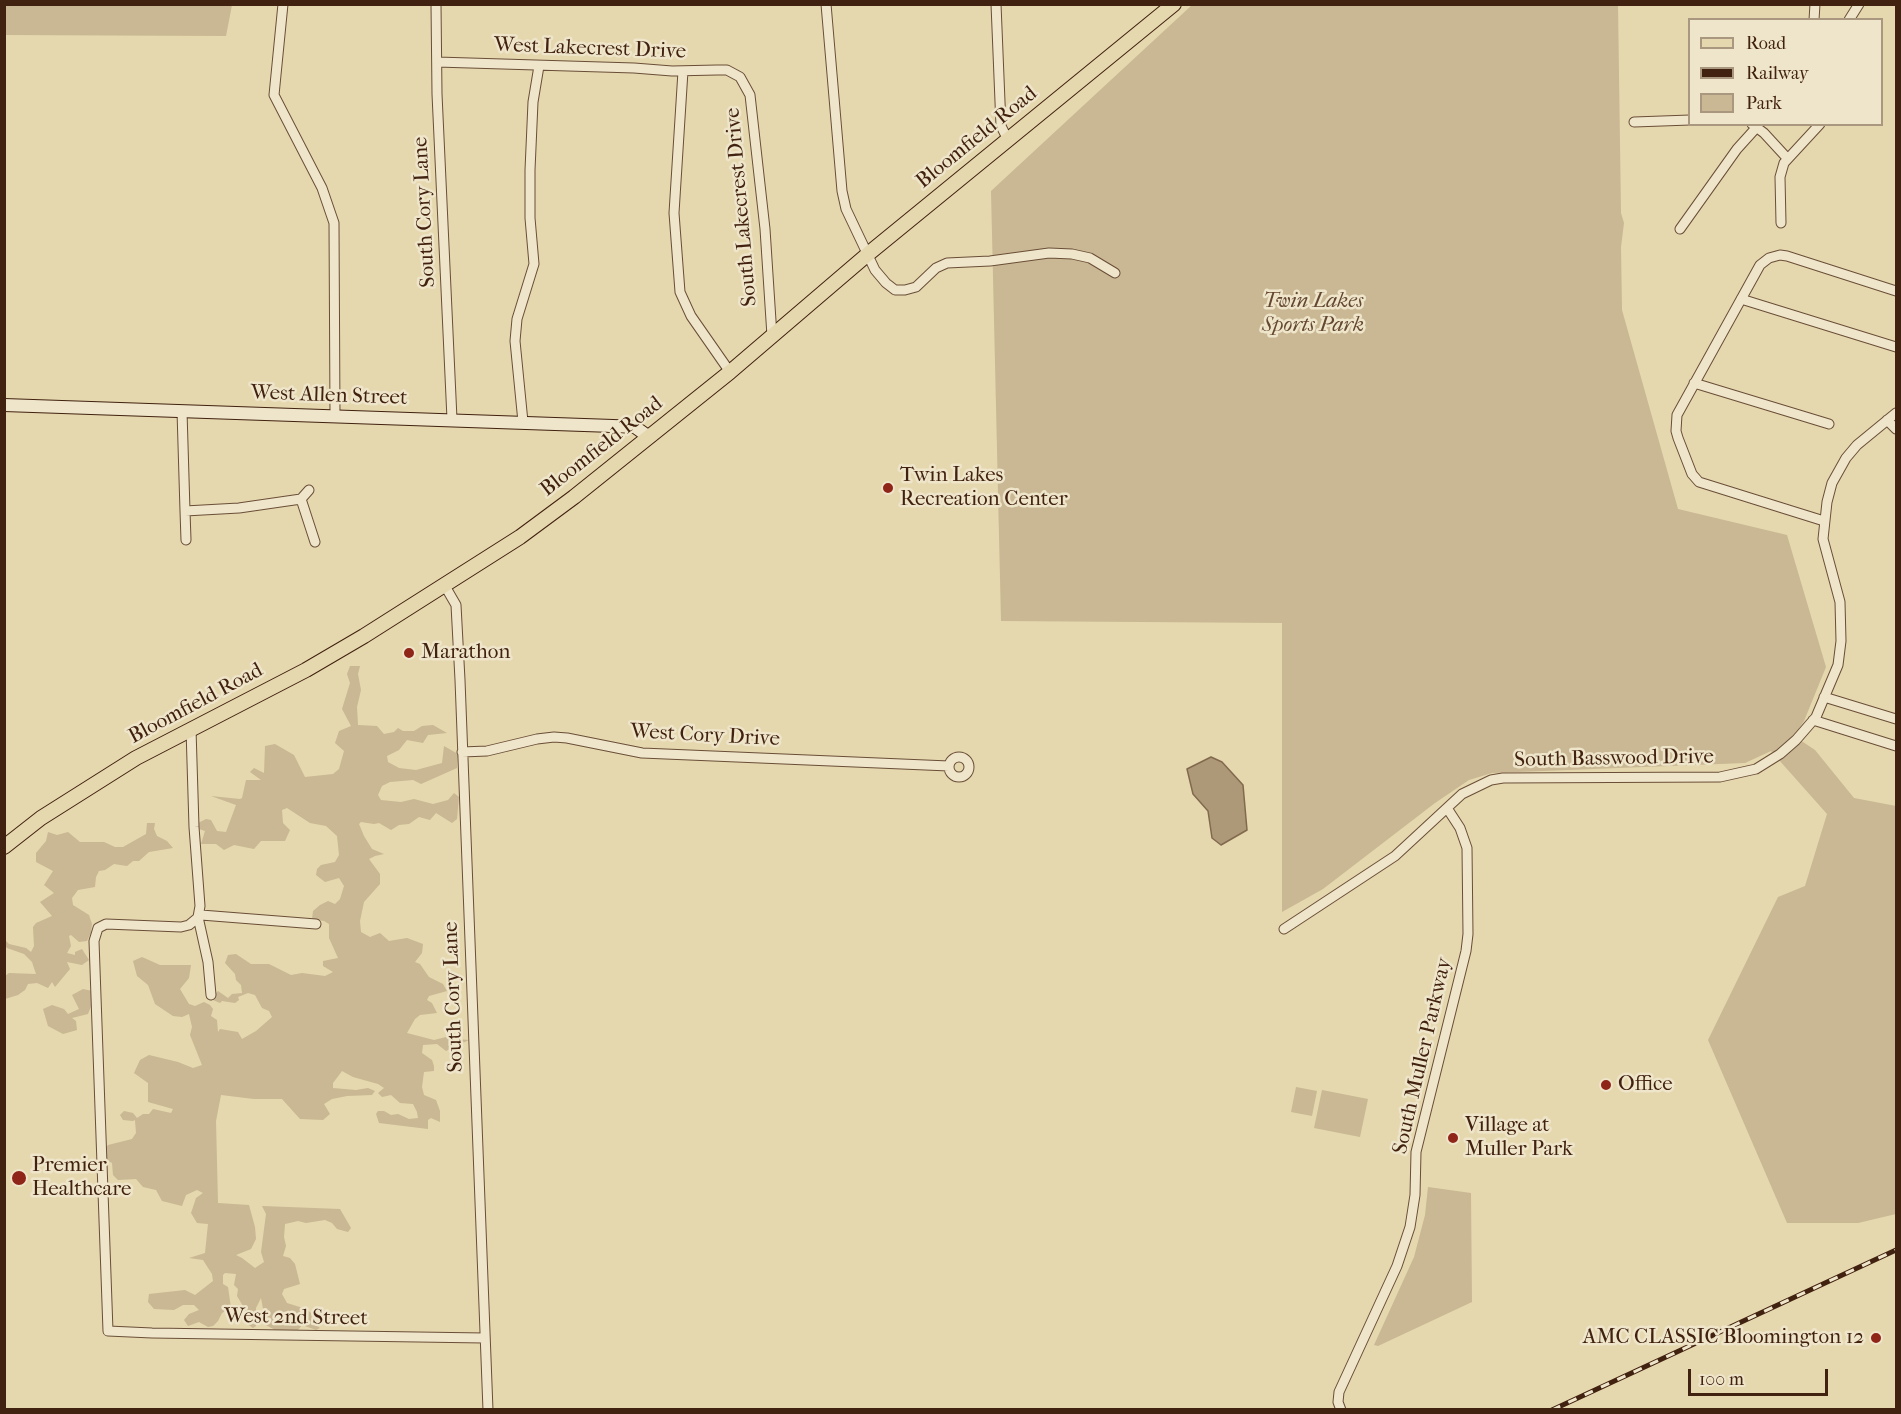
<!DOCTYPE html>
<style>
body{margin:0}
#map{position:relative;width:1901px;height:1414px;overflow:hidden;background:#e5d7ae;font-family:"IM FELL French Canon",serif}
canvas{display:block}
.frame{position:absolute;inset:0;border:6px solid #41210f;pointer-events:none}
.legend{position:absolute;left:1688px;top:18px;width:195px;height:108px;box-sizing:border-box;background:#eee5ca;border:2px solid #a9977f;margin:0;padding:8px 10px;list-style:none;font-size:18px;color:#41210f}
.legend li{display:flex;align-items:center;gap:12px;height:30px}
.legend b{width:30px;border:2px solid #a9977f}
.scale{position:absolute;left:1688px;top:1369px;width:140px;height:27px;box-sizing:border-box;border:3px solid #41210f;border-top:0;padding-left:8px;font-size:18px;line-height:21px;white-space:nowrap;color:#41210f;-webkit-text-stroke:4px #eee5ca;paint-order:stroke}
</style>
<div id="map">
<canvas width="1901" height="1414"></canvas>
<div class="frame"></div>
<ul class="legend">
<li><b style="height:8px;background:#e5d7ae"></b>Road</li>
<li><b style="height:8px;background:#41210f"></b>Railway</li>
<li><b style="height:16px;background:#c9b893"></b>Park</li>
</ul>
<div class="scale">100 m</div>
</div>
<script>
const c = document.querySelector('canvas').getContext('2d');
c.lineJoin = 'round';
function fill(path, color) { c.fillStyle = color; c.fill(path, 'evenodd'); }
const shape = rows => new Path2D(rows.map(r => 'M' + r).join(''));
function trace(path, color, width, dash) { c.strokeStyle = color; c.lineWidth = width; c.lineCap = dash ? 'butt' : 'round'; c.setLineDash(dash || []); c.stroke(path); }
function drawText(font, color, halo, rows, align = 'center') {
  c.font = font + ' "IM FELL French Canon",serif'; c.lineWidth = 5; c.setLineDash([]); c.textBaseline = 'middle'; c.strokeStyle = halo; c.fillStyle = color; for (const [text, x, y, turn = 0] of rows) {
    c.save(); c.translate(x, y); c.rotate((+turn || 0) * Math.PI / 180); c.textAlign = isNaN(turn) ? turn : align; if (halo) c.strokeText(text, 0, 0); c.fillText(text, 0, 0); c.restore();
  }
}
fill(shape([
 [5,4,232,4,232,5,226,36,5,35],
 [1192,5,1618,5,1621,213,1624,223,1621,247,1622,310,1678,509,1787,535,1826,667,1804,721,1794,736,1815,750,1854,798,1896,806,1896,1214,1858,1223,1787,1223,1708,1040,1778,897,1805,886,1827,814,1771,751,1745,763,1492,773,1469,780,1435,803,1323,889,1282,912,1282,623,1001,621,991,191],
 [350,666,360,666,358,674,361,690,357,707,358,725,377,726,384,734,394,732,398,728,403,731,414,731,422,726,433,725,447,733,428,735,423,743,407,740,399,750,387,756,388,762,399,768,416,770,442,763,444,746,458,754,457,768,421,784,413,780,390,782,382,786,378,795,381,800,401,802,414,799,433,804,448,800,454,793,459,797,457,819,452,823,436,813,430,820,419,817,409,824,399,825,391,830,379,823,374,824,361,822,359,824,364,836,372,849,384,854,375,856,369,859,380,874,380,884,364,902,360,921,361,932,370,937,380,933,389,941,407,938,423,944,422,953,415,962,420,964,429,977,443,984,447,991,429,996,427,1000,432,1003,437,1013,420,1015,415,1019,407,1033,434,1040,450,1036,457,1039,469,1040,446,1051,437,1044,423,1045,422,1053,432,1060,434,1066,434,1071,424,1072,422,1087,424,1095,436,1100,440,1111,440,1122,431,1118,428,1120,428,1129,379,1123,376,1114,378,1111,384,1111,391,1115,398,1114,409,1119,418,1118,417,1112,413,1104,400,1103,391,1095,382,1097,378,1093,384,1088,378,1084,353,1077,342,1071,333,1083,333,1088,356,1090,368,1088,375,1091,372,1095,347,1096,332,1099,324,1104,330,1114,323,1120,300,1119,282,1099,254,1099,221,1095,216,1121,218,1203,249,1205,255,1227,256,1239,251,1249,236,1255,242,1258,255,1268,264,1262,261,1252,266,1214,262,1206,340,1209,351,1228,348,1232,337,1229,332,1223,325,1220,306,1223,298,1221,285,1224,284,1237,286,1246,283,1256,290,1258,295,1264,300,1284,284,1289,282,1294,287,1303,306,1309,311,1313,312,1322,320,1328,316,1330,302,1325,298,1330,275,1330,266,1325,261,1298,256,1308,256,1326,253,1328,246,1323,243,1306,237,1296,238,1289,234,1285,236,1274,225,1273,223,1275,223,1284,228,1287,231,1308,222,1313,218,1321,213,1326,208,1327,199,1322,188,1326,184,1320,189,1314,199,1310,194,1305,183,1305,174,1310,154,1309,148,1302,149,1294,185,1290,195,1295,213,1281,212,1274,203,1260,189,1258,205,1253,208,1224,197,1223,191,1213,196,1198,203,1193,197,1190,186,1195,182,1206,162,1201,156,1190,143,1187,136,1179,118,1180,113,1175,112,1163,99,1155,108,1145,132,1139,136,1133,135,1120,133,1121,123,1120,120,1115,124,1111,133,1113,137,1118,143,1114,149,1114,153,1109,171,1113,173,1109,148,1102,148,1083,134,1073,140,1060,149,1055,178,1062,193,1068,202,1065,190,1035,192,1027,189,1014,182,1017,173,1016,155,1004,148,985,137,976,133,961,142,957,160,965,191,965,189,978,180,989,189,1004,195,1006,204,1002,210,1005,213,1009,211,1016,217,1020,218,1032,220,1029,238,1032,242,1039,256,1031,272,1017,269,1011,262,1008,255,995,248,993,238,997,239,1000,235,1003,222,1001,220,1003,213,1000,213,996,218,991,228,998,232,994,242,993,241,985,236,980,235,974,225,963,228,955,236,954,251,964,269,964,291,975,302,973,325,976,333,972,323,966,323,961,338,958,329,938,329,924,324,921,312,919,313,911,320,905,328,901,335,904,340,899,344,886,339,878,325,882,316,875,317,869,321,865,335,862,339,855,337,836,326,826,310,823,287,808,282,810,283,823,290,830,285,841,261,841,254,849,234,845,224,850,216,844,201,844,205,831,199,829,198,823,206,819,211,820,217,831,226,832,236,805,211,796,240,799,242,798,246,780,261,780,250,772,254,768,264,773,265,746,275,744,294,755,305,777,333,774,339,769,344,751,335,743,339,731,351,726,342,709,350,683,347,674],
 [147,823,155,823,154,829,157,836,167,841,173,848,149,852,139,861,133,861,127,866,114,864,105,870,99,871,96,877,95,887,78,890,72,898,73,905,89,915,92,924,91,933,87,941,79,942,71,935,69,936,71,946,67,953,75,955,75,952,82,949,89,960,82,965,67,962,70,969,55,987,52,982,48,988,37,983,28,984,25,990,18,995,5,999,5,976,9,973,36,974,32,962,24,954,7,948,5,946,5,940,9,944,26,948,31,952,34,946,33,927,36,923,52,916,40,902,54,893,44,885,53,871,36,862,36,853,46,841,48,832,57,835,68,832,80,842,104,842,115,847,123,847,146,834],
 [83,989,92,991,92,1004,88,1014,72,1018,76,1021,77,1030,63,1034,48,1026,43,1009,52,1005,64,1009,68,1014,79,1009,72,995],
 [1296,1087,1317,1091,1312,1116,1291,1112],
 [1322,1090,1368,1099,1360,1137,1314,1128],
 [1428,1187,1471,1193,1472,1302,1378,1346,1374,1345,1414,1257,1425,1215]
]), '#c9b893');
const water = shape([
 [1211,757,1222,762,1243,785,1247,830,1221,845,1212,838,1208,811,1193,794,1187,769,1211,757]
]);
fill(water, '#ad9978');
trace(water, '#82694e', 1.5);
const street = shape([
 [283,4,274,95,322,188,334,223,335,415],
 [436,4,437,94,452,419],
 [826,4,842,191,846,209,875,270,886,283,895,290,905,290,916,287,936,268,947,263,990,261,1049,253,1072,254,1090,258,1115,273],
 [996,4,1001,126,1008,140],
 [1814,20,1815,4],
 [1849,20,1859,4],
 [437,62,634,68,672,71,717,70,727,70,740,77,750,95,765,229,772,336],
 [683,71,674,213,680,292,691,316,730,372],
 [1634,122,1690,120],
 [1752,124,1764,133,1787,158],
 [1781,223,1780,177,1784,163,1820,124],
 [1680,229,1737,149,1756,128],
 [1741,299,1896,347],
 [1694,383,1829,424],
 [182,411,185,511],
 [1887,420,1896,429],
 [523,422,515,341,517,319,534,264,530,218,530,170,533,102,539,66],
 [309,490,301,499,315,542],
 [1824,521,1699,482,1692,474,1678,438,1676,431,1677,415,1760,265,1769,258,1780,255,1787,256,1896,291],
 [186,540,185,511,239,508,301,499],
 [445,586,456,605,460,680,488,1410],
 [1824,697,1896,719],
 [1813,720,1896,746],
 [191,729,194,827,200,906,198,917,208,962,211,995],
 [462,752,487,751,537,739,554,737,567,738,642,753,949,766],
 '949 767a10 10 0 1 1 20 0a10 10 0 1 1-20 0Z',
 [316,924,201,915,189,925,181,927,106,924,98,928,94,941,108,1331,152,1333,484,1338],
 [1284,929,1395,856,1462,794,1491,780,1503,778,1720,777,1756,769,1780,754,1796,740,1816,717,1838,665,1841,641,1840,602,1823,539,1827,502,1832,483,1846,458,1857,445,1896,413],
 [1341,1410,1338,1402,1339,1392,1397,1266,1410,1227,1415,1195,1416,1152,1466,951,1468,934,1467,848,1460,828,1447,808]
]);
const secondary = shape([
 [4,405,613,426,635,427,649,437]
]);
const primary = shape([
 [4,847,41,818,136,758,306,670,364,636,520,537,574,497,730,372,868,254,1174,4]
]);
trace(street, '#6a4e37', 11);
trace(secondary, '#41210f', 14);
trace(primary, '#41210f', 16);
trace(street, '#eee5ca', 9);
trace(secondary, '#eee5ca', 12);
trace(primary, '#e5d7ae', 14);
const rail = shape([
 [1552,1410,1896,1250]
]);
trace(rail, '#41210f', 5);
trace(rail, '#eee5ca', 3, [9]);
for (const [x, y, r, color] of [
 [888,488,6,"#8f2418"],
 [409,653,6,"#8f2418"],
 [1606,1085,6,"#8f2418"],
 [1453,1138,6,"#8f2418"],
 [19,1178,8,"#8f2418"],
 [1876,1338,6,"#8f2418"]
]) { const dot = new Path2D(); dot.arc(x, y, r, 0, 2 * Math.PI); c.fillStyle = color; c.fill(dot); trace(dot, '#eee5ca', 2); }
drawText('21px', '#41210f', '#eee5ca', [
 ["West Lakecrest Drive",590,49,2],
 ["Bloomfield Road",977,138,-39],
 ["South Lakecrest Drive",742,207,-95],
 ["South Cory Lane",425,212,-93],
 ["West Allen Street",329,396,2],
 ["Bloomfield Road",602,447,-38],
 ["Bloomfield Road",196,704,-28],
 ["West Cory Drive",705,736,3],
 ["South Basswood Drive",1614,759,-1],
 ["South Cory Lane",454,997,-92],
 ["South Muller Parkway",1423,1056,-77],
 ["West 2nd Street",296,1318,1]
]);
drawText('italic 21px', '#634730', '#eee5ca', [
 ["Twin Lakes",1313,302],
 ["Sports Park",1313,326]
]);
drawText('21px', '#41210f', '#eee5ca', [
 ["Twin Lakes",900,476],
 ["Recreation Center",900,500],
 ["Marathon",421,653],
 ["Office",1618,1085],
 ["Village at",1465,1126],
 ["Muller Park",1465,1150],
 ["Premier",32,1166],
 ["Healthcare",32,1190],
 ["AMC CLASSIC Bloomington 12",1864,1338,"right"]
], 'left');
</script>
